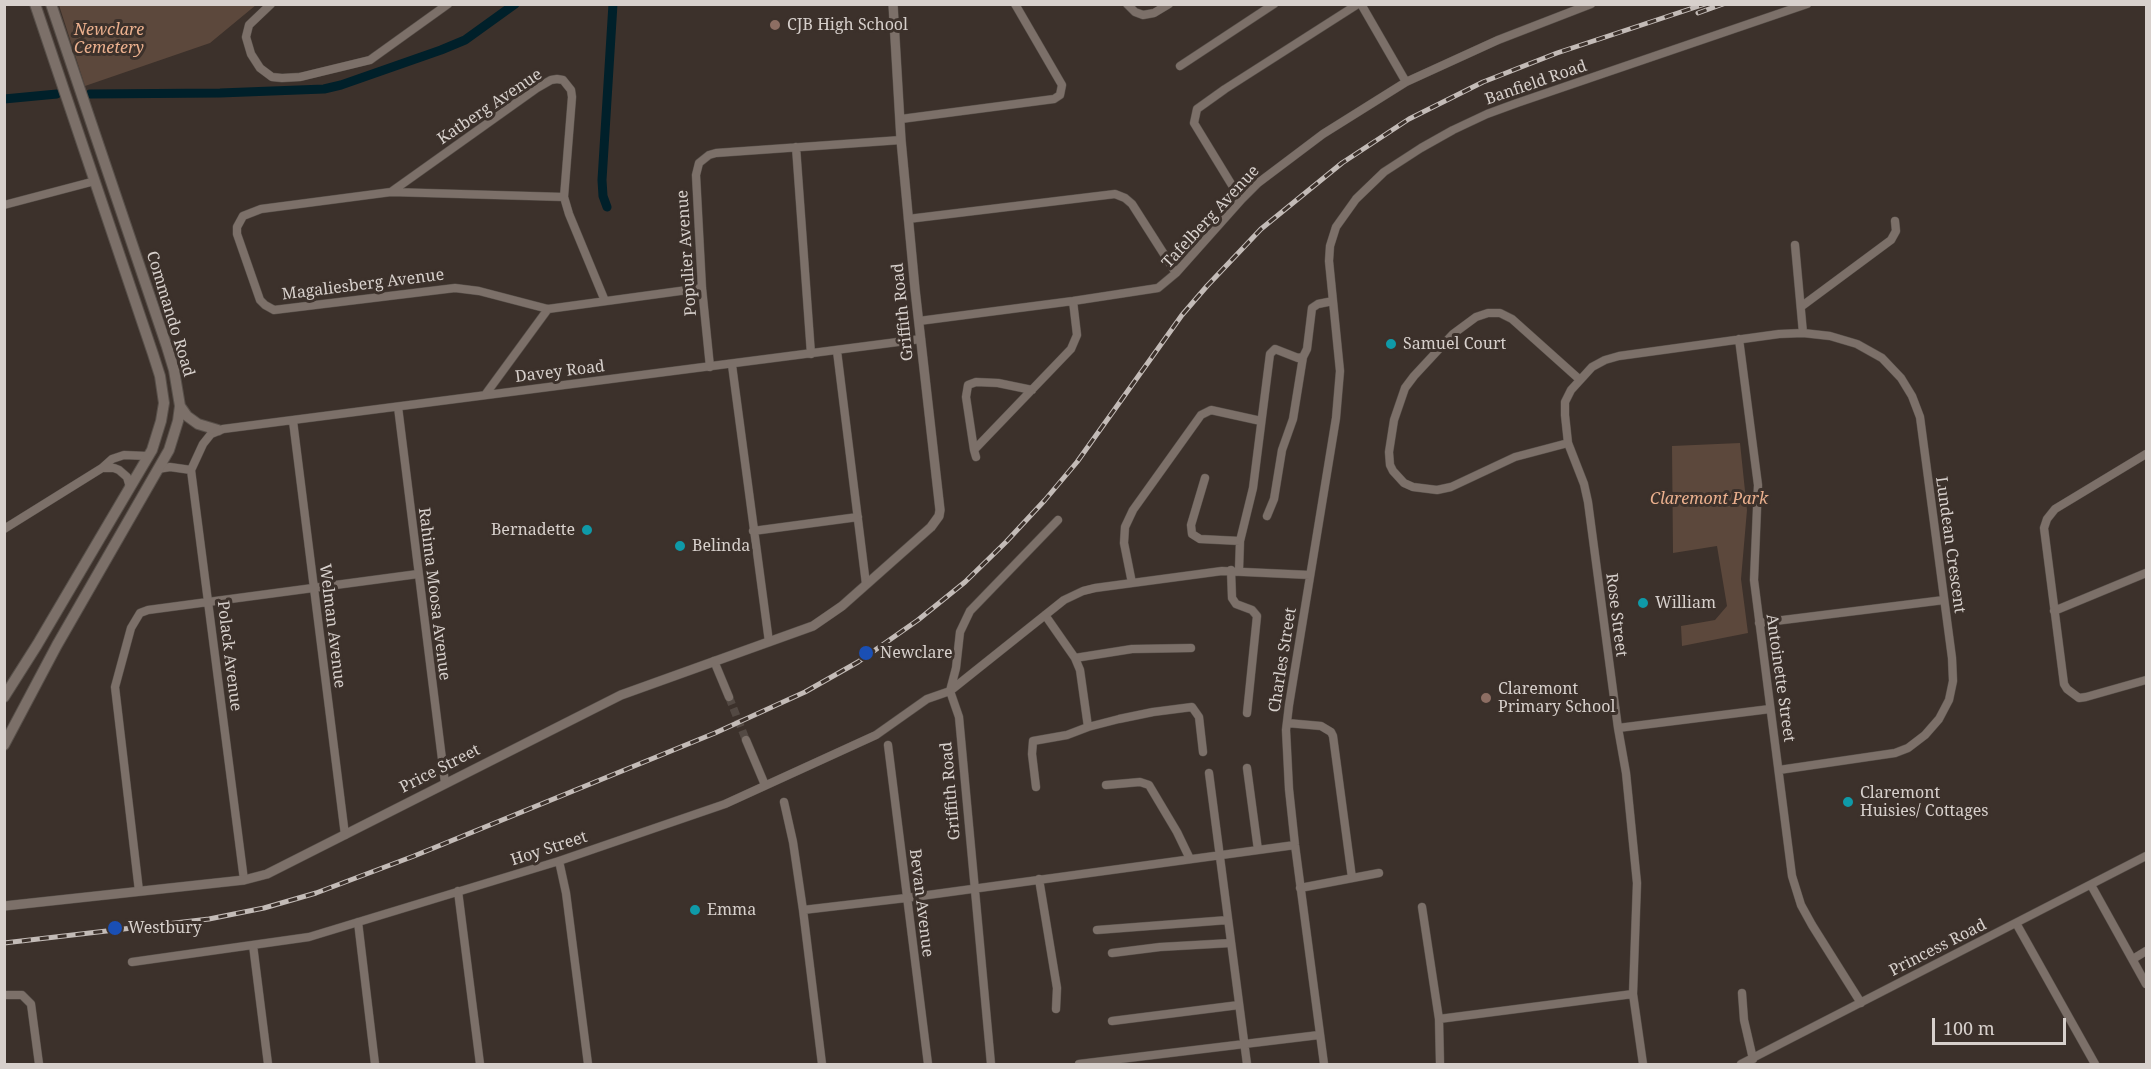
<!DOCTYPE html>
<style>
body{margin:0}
#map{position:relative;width:2151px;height:1069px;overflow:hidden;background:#3c312b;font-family:"Noto Serif",serif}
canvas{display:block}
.frame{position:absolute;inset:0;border:6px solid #d7d0cc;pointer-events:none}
.scale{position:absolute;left:1932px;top:1018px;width:134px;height:27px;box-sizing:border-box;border:3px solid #d7d0cc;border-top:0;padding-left:8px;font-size:18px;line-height:21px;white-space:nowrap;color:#d7d0cc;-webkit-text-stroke:4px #3c312b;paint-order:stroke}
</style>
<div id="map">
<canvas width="2151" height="1069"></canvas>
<div class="frame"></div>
<div class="scale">100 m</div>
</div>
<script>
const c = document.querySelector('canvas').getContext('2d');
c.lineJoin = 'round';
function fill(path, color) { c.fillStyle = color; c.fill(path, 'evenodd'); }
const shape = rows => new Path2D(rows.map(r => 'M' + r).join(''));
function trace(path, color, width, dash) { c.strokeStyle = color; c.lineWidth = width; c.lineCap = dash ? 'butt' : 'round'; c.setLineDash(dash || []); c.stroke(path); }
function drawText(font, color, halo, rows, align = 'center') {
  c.font = font + ' "Noto Serif",serif'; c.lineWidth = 6; c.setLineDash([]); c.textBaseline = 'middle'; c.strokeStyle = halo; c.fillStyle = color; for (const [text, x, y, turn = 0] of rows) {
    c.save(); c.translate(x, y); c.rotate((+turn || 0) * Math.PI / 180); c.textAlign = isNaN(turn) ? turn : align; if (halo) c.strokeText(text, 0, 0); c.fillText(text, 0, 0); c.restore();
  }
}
fill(shape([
 [59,5,59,4,256,5,210,43,85,86],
 [1740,443,1747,510,1741,579,1748,633,1682,646,1681,626,1715,620,1727,606,1717,546,1673,553,1672,446]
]), '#5c483c');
trace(shape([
 [90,94,220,93,324,89,341,85,441,50,465,40,515,4],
 [4,99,57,94],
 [607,207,603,196,602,180,613,4]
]), '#00202a', 9);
trace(shape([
 [729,697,746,740]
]), '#534943', 8, [8, 4]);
const minor = shape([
 [271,4,249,25,246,37,251,54,260,68,272,77,282,78,300,77,370,60,448,4],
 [1127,4,1135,12,1143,15,1154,13,1169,4],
 [1361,4,1406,82],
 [1180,66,1274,4],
 [901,119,1054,99,1060,95,1062,85,1015,4],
 [796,147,811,354],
 [391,192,537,88,551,80,557,79,563,80,571,90,572,97,564,197,569,214,605,301],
 [564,197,391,192,261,209,243,216,237,227,237,234,260,300,265,305,274,310,455,288,479,291,548,309,702,288],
 [1241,200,1194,123,1197,109,1225,89,1358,4],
 [4,205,95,181],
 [908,219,1115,194,1125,198,1132,204,1176,273],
 [1795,245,1803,333],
 [1802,306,1891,240,1896,231,1895,221],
 [919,321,1073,301,1158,288,1176,273,1241,200,1258,183,1323,134,1406,82,1498,40,1591,4],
 [1739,339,1758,485,1754,580,1792,876,1801,905,1812,925,1861,1003],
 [837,351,866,584],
 [732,365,769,642],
 [710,367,702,288,696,175,699,163,709,155,716,153,901,140],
 [485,395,548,309],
 [398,407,445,783],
 [293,421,345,835],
 [1568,443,1515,457,1451,487,1437,490,1413,487,1404,483,1393,471,1390,465,1389,452,1394,420,1405,388,1414,376,1453,334,1476,317,1488,313,1500,313,1512,319,1579,379],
 [974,450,966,397,968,385,976,382,998,383,1032,390],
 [2146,454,2055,509,2047,519,2044,528,2064,684,2067,689,2079,698,2086,697,2146,680],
 [976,457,974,450,1071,349,1077,335,1073,301],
 [102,468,114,468,119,470,127,477,130,487],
 [158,469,170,467,191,470],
 [1205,478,1191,525,1192,534,1200,539,1240,541],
 [1267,516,1274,499,1282,450,1293,419,1303,357],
 [4,529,102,468,112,459,124,455,147,456],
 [753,531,858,517],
 [1231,570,1232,598,1236,604,1252,610,1257,616,1247,713],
 [1239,570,1240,541,1253,488,1270,354,1275,349,1298,358,1303,357,1307,349,1312,308,1318,304,1333,301],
 [1132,583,1124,543,1125,527,1133,510,1201,415,1211,410,1261,421],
 [2054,611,2146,573],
 [1045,615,1075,658,1080,670,1088,727],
 [1759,623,1944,600],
 [1075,658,1132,649,1191,648],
 [714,661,729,697],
 [1287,723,1321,726,1331,732,1333,736,1352,878],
 [1618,728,1770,709],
 [746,740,765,785],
 [888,745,928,1064],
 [1247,768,1258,850],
 [1209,773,1247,1064],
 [1106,785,1140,782,1149,785,1177,832,1190,859],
 [1036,787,1032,754,1033,741,1067,735,1088,727,1119,719,1153,712,1192,707,1199,717,1203,752],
 [784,802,793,842,803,910,822,1064],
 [559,861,566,893,588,1064],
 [1039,879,1057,988,1056,1009],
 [244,880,191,470,203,444,211,434,223,429,921,339],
 [2091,885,2146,984],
 [1300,888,1379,873],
 [139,891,115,687,131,628,140,613,148,610,418,574],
 [458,891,480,1064],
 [1422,907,1439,1019,1440,1064],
 [803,910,906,898,1295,845],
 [358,922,375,1064],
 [2016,923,2095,1064],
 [1097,930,1228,920],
 [253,945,268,1064],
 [1112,953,1160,947,1231,943],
 [2133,959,2146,951],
 [132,962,309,937,559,861,725,804,876,735,927,699,950,691,1064,600,1083,591,1095,588,1222,571,1310,575],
 [1742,993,1744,1020,1753,1059],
 [4,995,22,995,31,1004,39,1064],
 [1439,1019,1633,994],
 [1112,1021,1239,1005],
 [991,1064,959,717,950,691,956,668,960,632,970,611,1058,520],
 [1079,1064,1319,1035],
 [1324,1064,1295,845,1289,789,1286,730,1289,705,1336,418,1340,371,1329,261,1330,246,1336,227,1356,199,1384,172,1421,148,1453,130,1487,114,1517,103,1807,4],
 [1643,1064,1633,994,1637,883,1626,773,1618,728,1588,502,1584,484,1568,443,1565,415,1565,402,1571,390,1592,367,1605,360,1619,356,1779,334,1803,333,1830,336,1857,344,1882,358,1901,378,1912,396,1920,417,1952,658,1953,681,1949,700,1939,719,1925,735,1908,748,1895,753,1779,770],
 [1741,1064,2146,856]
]);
const tertiary = shape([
 [4,906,244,880,267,874,621,695,813,626,842,606,931,527,939,516,940,510,915,289,901,140,893,4]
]);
const secondary = shape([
 [180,406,187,416,198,424,218,430],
 [4,697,37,645,152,450,161,421,164,403,160,376,153,354,35,4],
 [4,745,57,645,169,450,178,421,180,406,174,370,167,347,51,4]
]);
trace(minor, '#58504a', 9);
trace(tertiary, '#58504a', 10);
trace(secondary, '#58504a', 12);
trace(minor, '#7c7069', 8);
trace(tertiary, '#7c7069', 9);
trace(secondary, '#7c7069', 10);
const rail = shape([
 [1698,13,1723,4],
 [4,943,209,919,264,908,316,893,414,856,715,733,805,692,858,662,918,620,965,582,1006,542,1045,500,1077,462,1182,315,1207,286,1261,229,1342,163,1409,119,1483,82,1557,53,1705,4]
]);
trace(rail, '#c3bbb7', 5);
trace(rail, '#3c312b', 3, [9]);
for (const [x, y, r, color] of [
 [775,25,6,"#8d6e63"],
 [1391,344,6,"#0f9aa8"],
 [587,530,6,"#0f9aa8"],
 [680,546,6,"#0f9aa8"],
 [1643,603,6,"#0f9aa8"],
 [866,653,8,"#1a4fb4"],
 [1486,698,6,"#8d6e63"],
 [1848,802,6,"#0f9aa8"],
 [695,910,6,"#0f9aa8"],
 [115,928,8,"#1a4fb4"]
]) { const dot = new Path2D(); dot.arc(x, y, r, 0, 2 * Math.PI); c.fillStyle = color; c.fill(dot); trace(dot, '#3c312b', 2); }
drawText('16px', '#d7d0cc', '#3c312b', [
 ["CJB High School",787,25],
 ["Samuel Court",1403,344],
 ["Bernadette",575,530,"right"],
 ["Belinda",692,546],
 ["William",1655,603],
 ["Newclare",880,653],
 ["Claremont",1498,689],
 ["Primary School",1498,707],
 ["Claremont",1860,793],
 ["Huisies/ Cottages",1860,811],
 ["Emma",707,910],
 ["Westbury",128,928]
], 'left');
drawText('italic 16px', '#ebb08e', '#3c312b', [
 ["Newclare",109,30],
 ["Cemetery",109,48],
 ["Claremont Park",1709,499]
]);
drawText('16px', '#d7d0cc', '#3c312b', [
 ["Banfield Road",1536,83,-19],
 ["Katberg Avenue",490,107,-34],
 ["Tafelberg Avenue",1211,217,-47],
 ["Populier Avenue",687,253,-94],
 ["Magaliesberg Avenue",363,285,-7],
 ["Griffith Road",903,312,-96],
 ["Commando Road",170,314,73],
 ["Davey Road",560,372,-7],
 ["Lundean Crescent",1950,545,82],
 ["Rahima Moosa Avenue",434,594,83],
 ["Rose Street",1616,615,83],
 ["Welman Avenue",332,626,83],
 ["Polack Avenue",229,656,83],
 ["Charles Street",1283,660,-81],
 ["Antoinette Street",1780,678,82],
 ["Price Street",440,769,-27],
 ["Griffith Road",951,791,-95],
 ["Hoy Street",549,849,-18],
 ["Bevan Avenue",921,903,83],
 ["Princess Road",1938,948,-27]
]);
</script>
